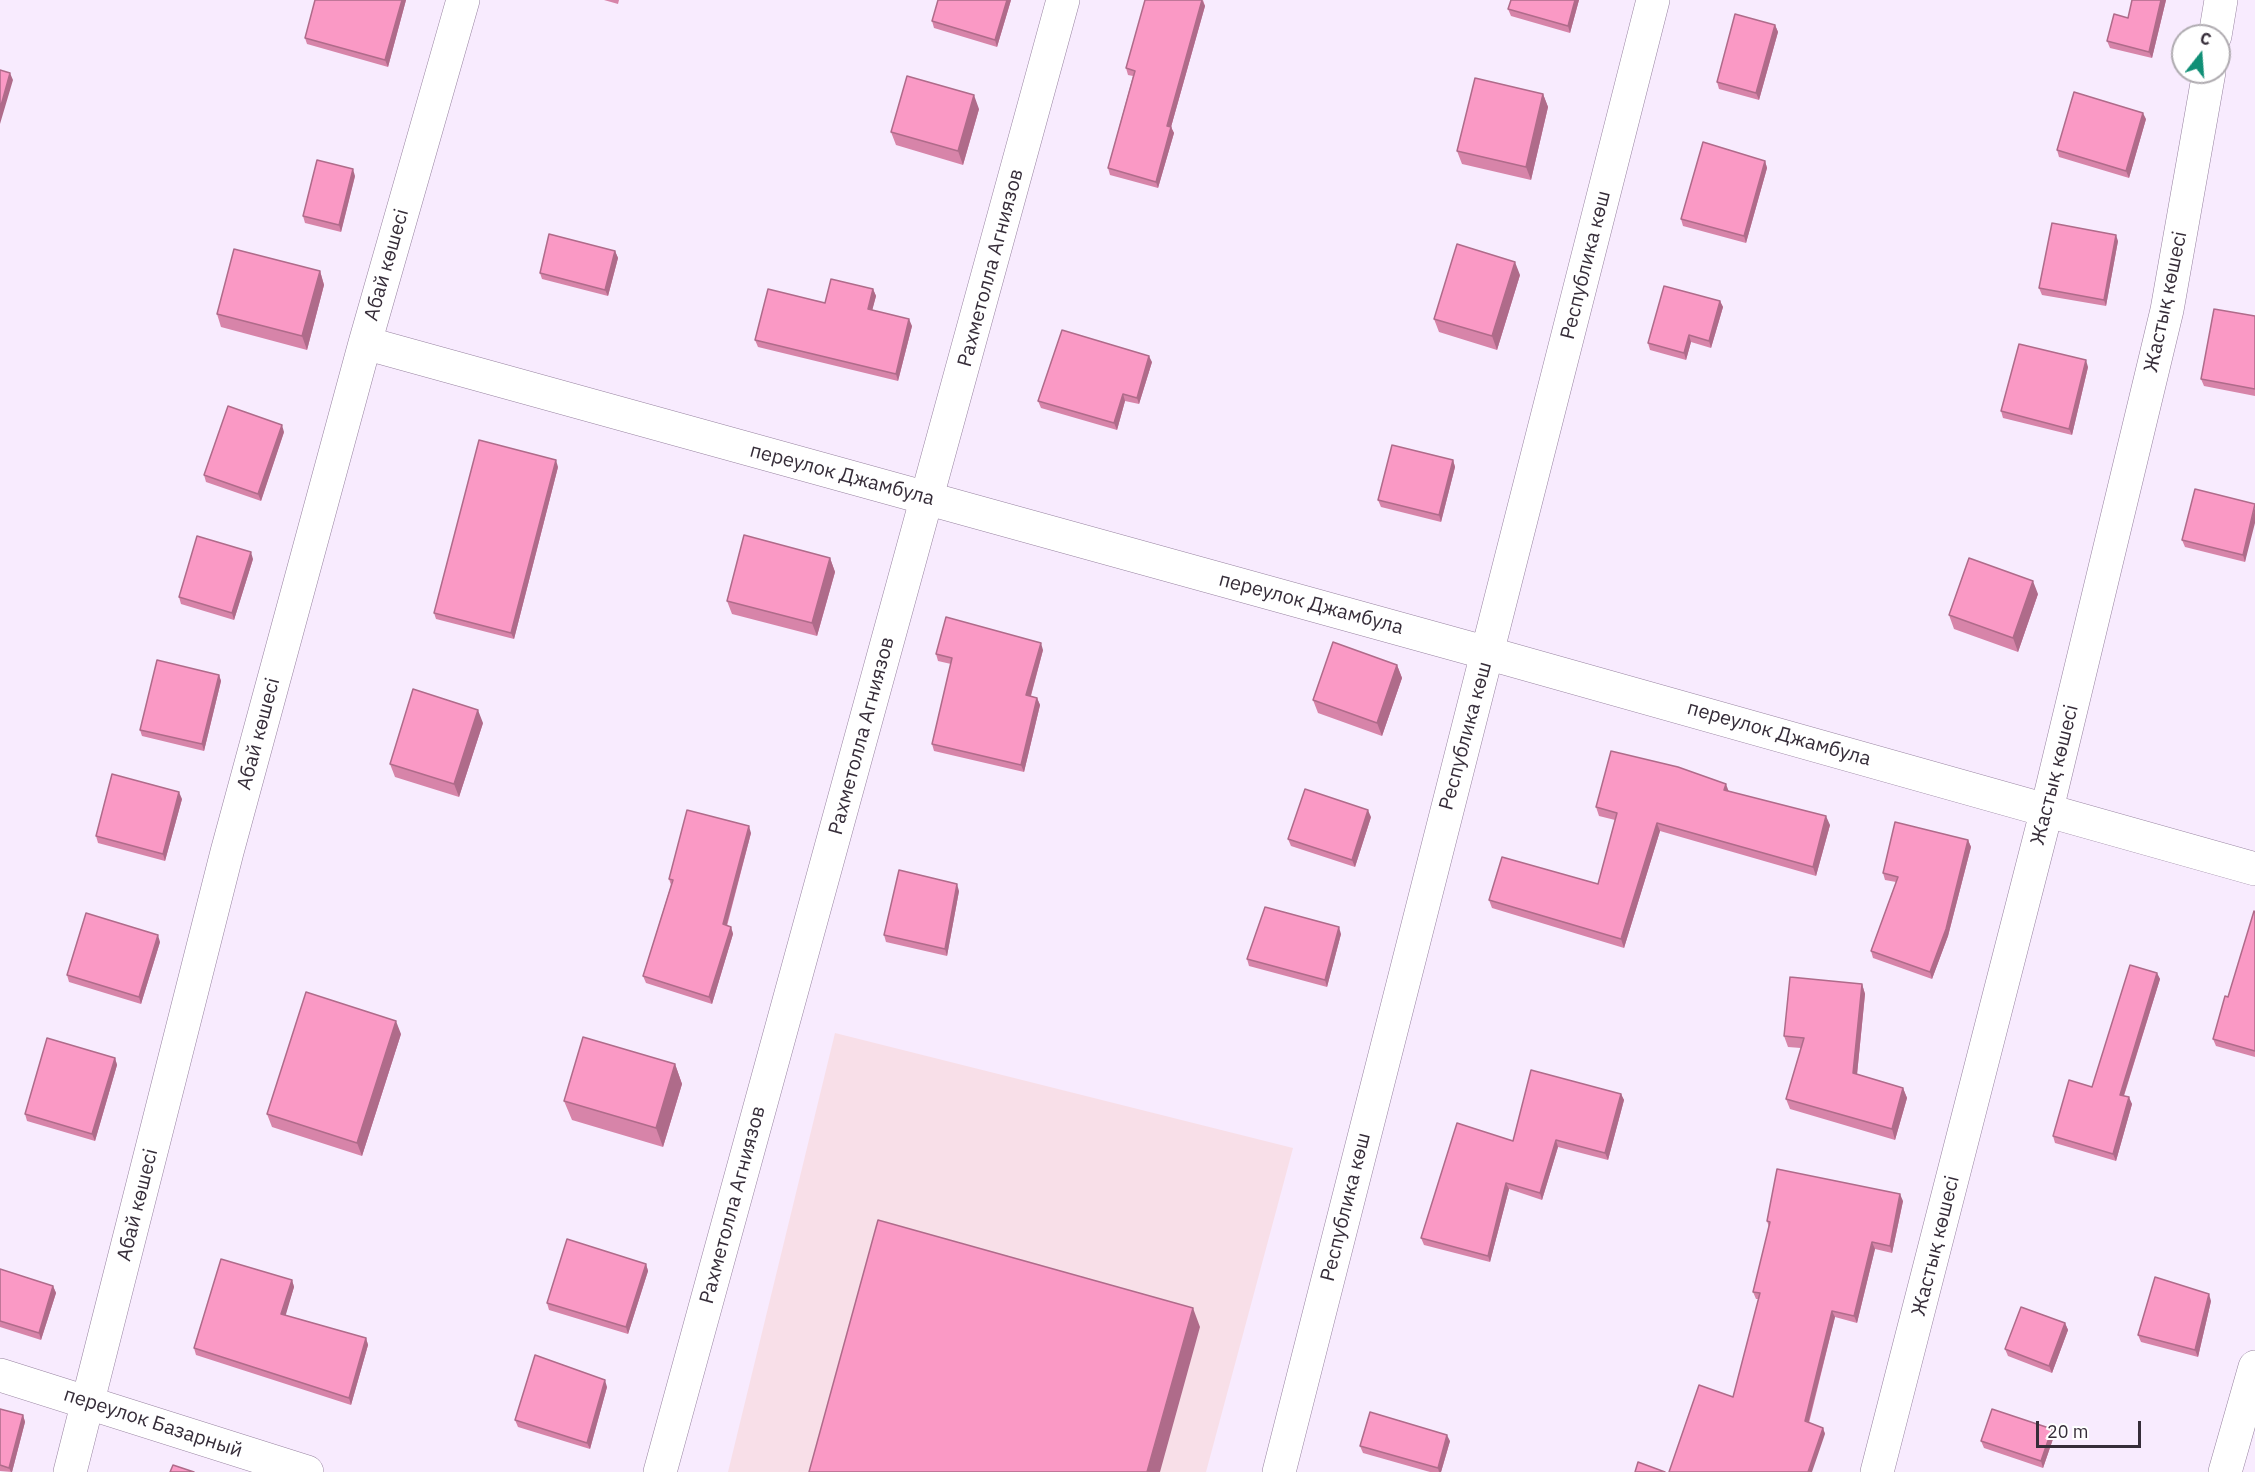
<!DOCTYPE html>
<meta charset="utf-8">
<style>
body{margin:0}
#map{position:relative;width:2255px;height:1472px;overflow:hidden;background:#f8ebfe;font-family:"IBM Plex Sans",sans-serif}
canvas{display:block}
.north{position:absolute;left:2171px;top:24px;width:60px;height:60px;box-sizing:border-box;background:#fff;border:2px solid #afabb0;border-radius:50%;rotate:17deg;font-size:16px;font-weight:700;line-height:24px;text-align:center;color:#362d39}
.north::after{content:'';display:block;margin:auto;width:21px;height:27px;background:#108f76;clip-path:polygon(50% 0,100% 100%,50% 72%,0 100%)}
.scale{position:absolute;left:2036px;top:1421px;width:105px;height:27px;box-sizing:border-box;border:3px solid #362d39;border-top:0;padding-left:8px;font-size:18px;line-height:21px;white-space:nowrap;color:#362d39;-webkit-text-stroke:4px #fff;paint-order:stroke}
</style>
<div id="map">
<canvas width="2255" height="1472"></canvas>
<div class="north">С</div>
<div class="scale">20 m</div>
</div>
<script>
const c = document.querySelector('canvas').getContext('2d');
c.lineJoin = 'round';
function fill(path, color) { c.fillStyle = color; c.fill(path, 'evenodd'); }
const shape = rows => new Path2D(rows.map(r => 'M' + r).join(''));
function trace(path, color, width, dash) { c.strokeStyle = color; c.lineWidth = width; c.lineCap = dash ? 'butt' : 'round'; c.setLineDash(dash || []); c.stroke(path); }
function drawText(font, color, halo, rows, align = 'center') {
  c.font = font + ' "IBM Plex Sans",sans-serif'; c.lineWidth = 4.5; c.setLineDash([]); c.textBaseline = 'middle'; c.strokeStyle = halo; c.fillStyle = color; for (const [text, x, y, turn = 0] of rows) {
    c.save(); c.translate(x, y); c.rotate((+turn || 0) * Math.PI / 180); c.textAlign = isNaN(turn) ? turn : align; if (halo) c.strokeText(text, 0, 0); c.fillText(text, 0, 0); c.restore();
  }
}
fill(shape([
 [835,1033,1293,1148,1206,1472,728,1472]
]), '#f8dfe8');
const street = shape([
 [2215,36,2221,0],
 [0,1375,307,1472],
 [660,1472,1063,0],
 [1877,1472,2047,809,2167,310,2209,72],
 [2225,1472,2255,1367]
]);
const secondary = shape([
 [365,343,1487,653,2255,869],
 [70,1472,227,852,365,343,463,0],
 [1279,1472,1653,0]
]);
trace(street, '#9884a1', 34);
trace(secondary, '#9884a1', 34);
trace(street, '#fff', 33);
trace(secondary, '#fff', 33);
fill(shape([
 [315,0,406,0,388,67,307,44,305,38],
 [604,0,619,0,618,4],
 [1011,0,997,47,934,28,932,21],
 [1203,0,1205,6,1171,127,1174,133,1158,188,1110,175,1108,168,1133,76,1128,75,1126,68],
 [1511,0,1579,0,1570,33,1511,16,1508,9],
 [2132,0,2166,0,2152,58,2110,48,2107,41,2128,18],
 [1775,25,1778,32,1759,100,1719,89,1717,82],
 [1543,94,1548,107,1531,180,1462,164,1457,151],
 [979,109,963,165,896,145,891,132],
 [2146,119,2129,178,2059,157,2057,150],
 [1765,161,1767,168,1746,243,1683,226,1681,219],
 [355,176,341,232,305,223,303,216],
 [2118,241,2106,306,2042,295,2039,288],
 [615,251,618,258,608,296,542,279,540,273],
 [320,271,324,285,307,350,221,327,217,314],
 [1520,275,1497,350,1439,332,1434,319],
 [873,289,876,296,872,310,912,326,898,381,758,347,755,340,825,303],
 [1720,301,1723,307,1711,348,1691,342,1686,360,1650,350,1648,343],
 [2255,316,2255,396,2204,386,2201,379],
 [1152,362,1139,404,1125,401,1117,430,1041,408,1038,401],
 [2088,367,2072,435,2003,418,2001,411],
 [284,432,261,501,206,482,204,475],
 [1453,460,1455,467,1441,522,1381,507,1378,500],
 [558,467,514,639,436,619,434,613],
 [2255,504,2245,562,2185,547,2182,540],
 [830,558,835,572,817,636,732,614,727,601],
 [253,559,234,620,181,604,179,597],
 [2038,594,2018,652,1954,629,1949,615],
 [1043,650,1031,696,1037,698,1040,705,1024,772,934,751,932,744,951,664,938,661,936,654],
 [1397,665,1402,678,1382,736,1318,713,1313,700],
 [219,675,221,681,204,751,142,736,140,730],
 [483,723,459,797,395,777,390,764],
 [1729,791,1830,825,1816,876,1660,831,1624,948,1492,908,1489,900,1598,884,1615,820,1599,816,1596,807],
 [182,799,165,861,98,843,96,836],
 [1371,817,1355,867,1291,846,1288,839],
 [751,833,727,926,731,927,733,934,712,1004,646,983,643,976,671,885,669,879],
 [1968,840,1971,847,1948,936,1932,979,1873,958,1871,951,1896,882,1885,880,1883,873],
 [959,891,947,956,886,942,884,935],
 [2255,912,2255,1057,2216,1046,2213,1039,2228,997],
 [1341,934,1327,987,1249,966,1247,959],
 [160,942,141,1004,69,982,67,975],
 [2157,973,2160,979,2124,1096,2132,1104,2116,1161,2055,1143,2053,1136,2092,1087],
 [1862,984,1865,994,1857,1075,1903,1088,1907,1098,1895,1140,1790,1109,1786,1099,1801,1048,1788,1047,1784,1036],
 [401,1034,362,1156,272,1127,267,1114],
 [115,1058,117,1065,95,1141,27,1121,25,1114],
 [675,1064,682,1084,663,1147,572,1120,564,1101],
 [1621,1094,1624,1100,1608,1160,1558,1147,1542,1200,1509,1189,1490,1262,1424,1245,1421,1238,1513,1141],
 [1903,1201,1892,1253,1875,1249,1857,1323,1835,1317,1809,1423,1823,1428,1825,1434,1733,1397,1759,1299,1756,1299,1753,1292,1769,1227,1767,1221],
 [646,1264,648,1271,628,1334,549,1310,547,1303],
 [0,1269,53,1286,56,1293,41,1340,0,1327],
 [292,1280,294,1287,285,1315,366,1338,368,1345,351,1405,196,1355,194,1348],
 [2211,1301,2198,1357,2141,1342,2138,1335],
 [2065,1323,2068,1330,2052,1373,2008,1356,2005,1349],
 [607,1387,590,1449,518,1427,515,1420],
 [0,1409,23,1415,25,1422,12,1472,0,1471],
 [2052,1429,2054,1436,2043,1468,1984,1448,1981,1441],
 [1450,1441,1441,1472,1430,1472,1363,1453,1360,1446]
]), '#d784a9');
fill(shape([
 [402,0,406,0,388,67,385,60],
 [1007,0,1011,0,997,47,995,40],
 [1202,0,1205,6,1171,127,1174,133,1158,188,1156,182,1167,126],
 [1575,0,1579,0,1570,33,1568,26],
 [2161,0,2166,0,2152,58,2149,52],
 [1775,25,1778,32,1759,100,1756,93],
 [10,73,13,80,0,124,0,109],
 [1543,94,1548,107,1531,180,1526,167],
 [974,95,979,109,963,165,958,151],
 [2143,113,2146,119,2129,178,2126,171],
 [1765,161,1767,168,1746,243,1744,236],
 [353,169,355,176,341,232,339,225],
 [2116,235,2118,241,2106,306,2104,300],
 [615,251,618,258,608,296,605,290],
 [1515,262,1520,275,1497,350,1492,336],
 [320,271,324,285,307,350,302,336],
 [873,289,876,296,871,315,868,309],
 [1720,301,1723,307,1711,348,1709,341],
 [909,319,912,326,898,381,896,374],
 [1689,335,1691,342,1686,360,1684,353],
 [1149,356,1152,362,1139,404,1137,398],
 [2086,360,2088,367,2072,435,2069,429],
 [1123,394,1125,401,1117,430,1114,423],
 [282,425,284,432,261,501,258,494],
 [556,460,558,467,514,639,511,633],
 [1453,460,1455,467,1441,522,1439,515],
 [2255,506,2255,523,2245,562,2243,555],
 [251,552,253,559,234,620,232,613],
 [830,558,835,572,817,636,812,623],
 [2033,581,2038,594,2018,652,2013,638],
 [1041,643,1043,650,1029,702,1026,695],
 [1397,665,1402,678,1382,736,1377,723],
 [219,675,221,681,204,751,202,744],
 [1037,698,1040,705,1024,772,1021,765],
 [478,710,483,723,459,797,454,784],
 [1726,784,1729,792,1724,790],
 [179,792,182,799,165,861,163,854],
 [1368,810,1371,817,1355,867,1352,860],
 [1826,816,1830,825,1816,876,1813,867],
 [1657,823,1660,831,1624,948,1621,939],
 [749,826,751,833,725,931,723,924],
 [1968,840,1971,847,1948,936,1932,979,1930,972],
 [957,884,959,891,947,956,945,949],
 [731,927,733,934,712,1004,709,997],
 [1339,927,1341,934,1327,987,1325,980],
 [158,935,160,942,141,1004,139,997],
 [2157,973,2160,979,2122,1101,2120,1095],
 [1862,984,1865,994,1856,1084,1853,1073],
 [396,1021,401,1034,362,1156,357,1143],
 [115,1058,117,1065,95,1141,92,1134],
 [675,1064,682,1084,663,1147,656,1128],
 [1903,1088,1907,1098,1895,1140,1892,1129],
 [1621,1094,1624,1100,1608,1160,1605,1153],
 [2129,1097,2132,1104,2116,1161,2113,1154],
 [1556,1140,1558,1147,1542,1200,1540,1193],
 [1506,1183,1509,1189,1490,1262,1488,1256],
 [1900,1194,1903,1201,1892,1253,1890,1246],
 [1872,1242,1875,1249,1857,1323,1854,1316],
 [646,1264,648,1271,628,1334,626,1327],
 [292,1280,294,1287,284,1321,281,1314],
 [53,1286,56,1293,41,1340,39,1333],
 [2209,1294,2211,1301,2198,1357,2195,1350],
 [1193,1308,1200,1327,1160,1472,1147,1472],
 [1832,1311,1835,1317,1807,1428,1805,1421],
 [2065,1323,2068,1330,2052,1373,2049,1366],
 [366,1338,368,1345,351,1405,349,1398],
 [605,1380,607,1387,590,1449,587,1443],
 [23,1415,25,1422,12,1472,11,1472,9,1468],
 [1823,1428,1825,1434,1812,1472,1808,1472],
 [2052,1429,2054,1436,2043,1468,2041,1461],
 [1447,1435,1450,1441,1441,1472,1439,1472,1438,1468]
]), '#af6b8a');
const building = shape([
 [315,0,402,0,385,60,305,38,315,0],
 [938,0,1007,0,995,40,932,21,938,0],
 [1145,0,1202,0,1167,126,1171,127,1156,182,1108,168,1135,71,1126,68,1145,0],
 [1511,0,1575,0,1568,26,1508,9,1511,0],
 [2132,0,2161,0,2149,52,2107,41,2114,14,2128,18,2132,0],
 [1735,14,1775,25,1756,93,1717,82,1735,14],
 [0,70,10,73,0,109,0,70],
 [907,76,974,95,958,151,891,132,907,76],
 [1475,78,1543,94,1526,167,1457,151,1475,78],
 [2074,92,2143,113,2126,171,2057,150,2074,92],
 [1703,142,1765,161,1744,236,1681,219,1703,142],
 [317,160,353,169,339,225,303,216,317,160],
 [2052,223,2116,235,2104,300,2039,288,2052,223],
 [549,234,615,251,605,290,540,273,549,234],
 [1457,244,1515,262,1492,336,1434,319,1457,244],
 [234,249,320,271,302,336,217,314,234,249],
 [831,279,873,289,868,309,909,319,896,374,755,340,768,289,825,303,831,279],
 [1664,286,1720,301,1709,341,1689,335,1684,353,1648,343,1664,286],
 [2214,309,2255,316,2255,389,2201,379,2214,309],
 [1062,330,1149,356,1137,398,1123,394,1114,423,1038,401,1062,330],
 [2019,344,2086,360,2069,429,2001,411,2019,344],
 [228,406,282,425,258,494,204,475,228,406],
 [479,440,556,460,511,633,434,613,479,440],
 [1392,445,1453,460,1439,515,1378,500,1392,445],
 [2195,489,2255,504,2243,555,2182,540,2195,489],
 [744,535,830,558,812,623,727,601,744,535],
 [197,536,251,552,232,613,179,597,197,536],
 [1969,558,2033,581,2013,638,1949,615,1969,558],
 [946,617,1041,643,1026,695,1037,698,1021,765,932,744,952,658,936,654,946,617],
 [1333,642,1397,665,1377,723,1313,700,1333,642],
 [157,660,219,675,202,744,140,730,157,660],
 [413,689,478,710,454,784,390,764,413,689],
 [1611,751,1678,767,1726,784,1724,790,1826,816,1813,867,1657,823,1621,939,1489,900,1502,857,1598,884,1617,813,1596,807,1611,751],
 [112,774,179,792,163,854,96,836,112,774],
 [1305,789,1368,810,1352,860,1288,839,1305,789],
 [687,810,749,826,723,924,731,927,709,997,643,976,673,880,669,879,687,810],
 [1895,822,1968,840,1946,929,1930,972,1871,951,1898,877,1883,873,1895,822],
 [899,870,957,884,945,949,884,935,899,870],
 [1265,907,1339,927,1325,980,1247,959,1265,907],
 [2254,911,2255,912,2255,1051,2213,1039,2225,996,2228,997,2254,911],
 [86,913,158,935,139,997,67,975,86,913],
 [2130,965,2157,973,2120,1095,2129,1097,2113,1154,2053,1136,2069,1080,2092,1087,2130,965],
 [1790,977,1862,984,1853,1073,1903,1088,1892,1129,1786,1099,1804,1038,1784,1036,1790,977],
 [306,992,396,1021,357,1143,267,1114,306,992],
 [583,1037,675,1064,656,1128,564,1101,583,1037],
 [47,1038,115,1058,92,1134,25,1114,47,1038],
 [1531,1070,1621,1094,1605,1153,1556,1140,1540,1193,1506,1183,1488,1256,1421,1238,1457,1123,1513,1141,1531,1070],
 [1777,1169,1900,1194,1890,1246,1872,1242,1854,1316,1832,1311,1805,1421,1823,1428,1808,1472,1669,1472,1699,1385,1733,1397,1760,1293,1753,1292,1770,1222,1767,1221,1777,1169],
 [878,1220,1193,1308,1147,1472,809,1472,878,1220],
 [567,1239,646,1264,626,1327,547,1303,567,1239],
 [221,1259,292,1280,281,1314,366,1338,349,1398,194,1348,221,1259],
 [0,1269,53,1286,39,1333,0,1321,0,1269],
 [2155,1277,2209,1294,2195,1350,2138,1335,2155,1277],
 [2021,1307,2065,1323,2049,1366,2005,1349,2021,1307],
 [535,1355,605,1380,587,1443,515,1420,535,1355],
 [0,1409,23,1415,9,1468,0,1465,0,1409],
 [1992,1409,2052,1429,2041,1461,1981,1441,1992,1409],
 [1370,1412,1447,1435,1438,1468,1360,1446,1370,1412],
 [1638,1462,1665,1472,1635,1472,1638,1462],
 [173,1465,194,1472,170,1472,173,1465]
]);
fill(building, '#fa99c5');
trace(building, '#af6b8a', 1.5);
drawText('20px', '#362d39', '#fff', [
 ["Абай көшесі",387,265,-74],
 ["Республика көш",1586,265,-76],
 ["Рахметолла Агниязов",991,268,-75],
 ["Жастық көшесі",2166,302,-78],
 ["переулок Джамбула",842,475,15],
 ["переулок Джамбула",1311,604,15],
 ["Абай көшесі",259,734,-75],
 ["переулок Джамбула",1779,734,16],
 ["Рахметолла Агниязов",862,736,-75],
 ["Республика көш",1466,736,-75],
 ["Жастық көшесі",2055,775,-76],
 ["Абай көшесі",138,1205,-76],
 ["Рахметолла Агниязов",733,1205,-75],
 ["Республика көш",1346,1207,-76],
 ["Жастық көшесі",1936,1246,-76],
 ["переулок Базарный",153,1423,18]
]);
</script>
